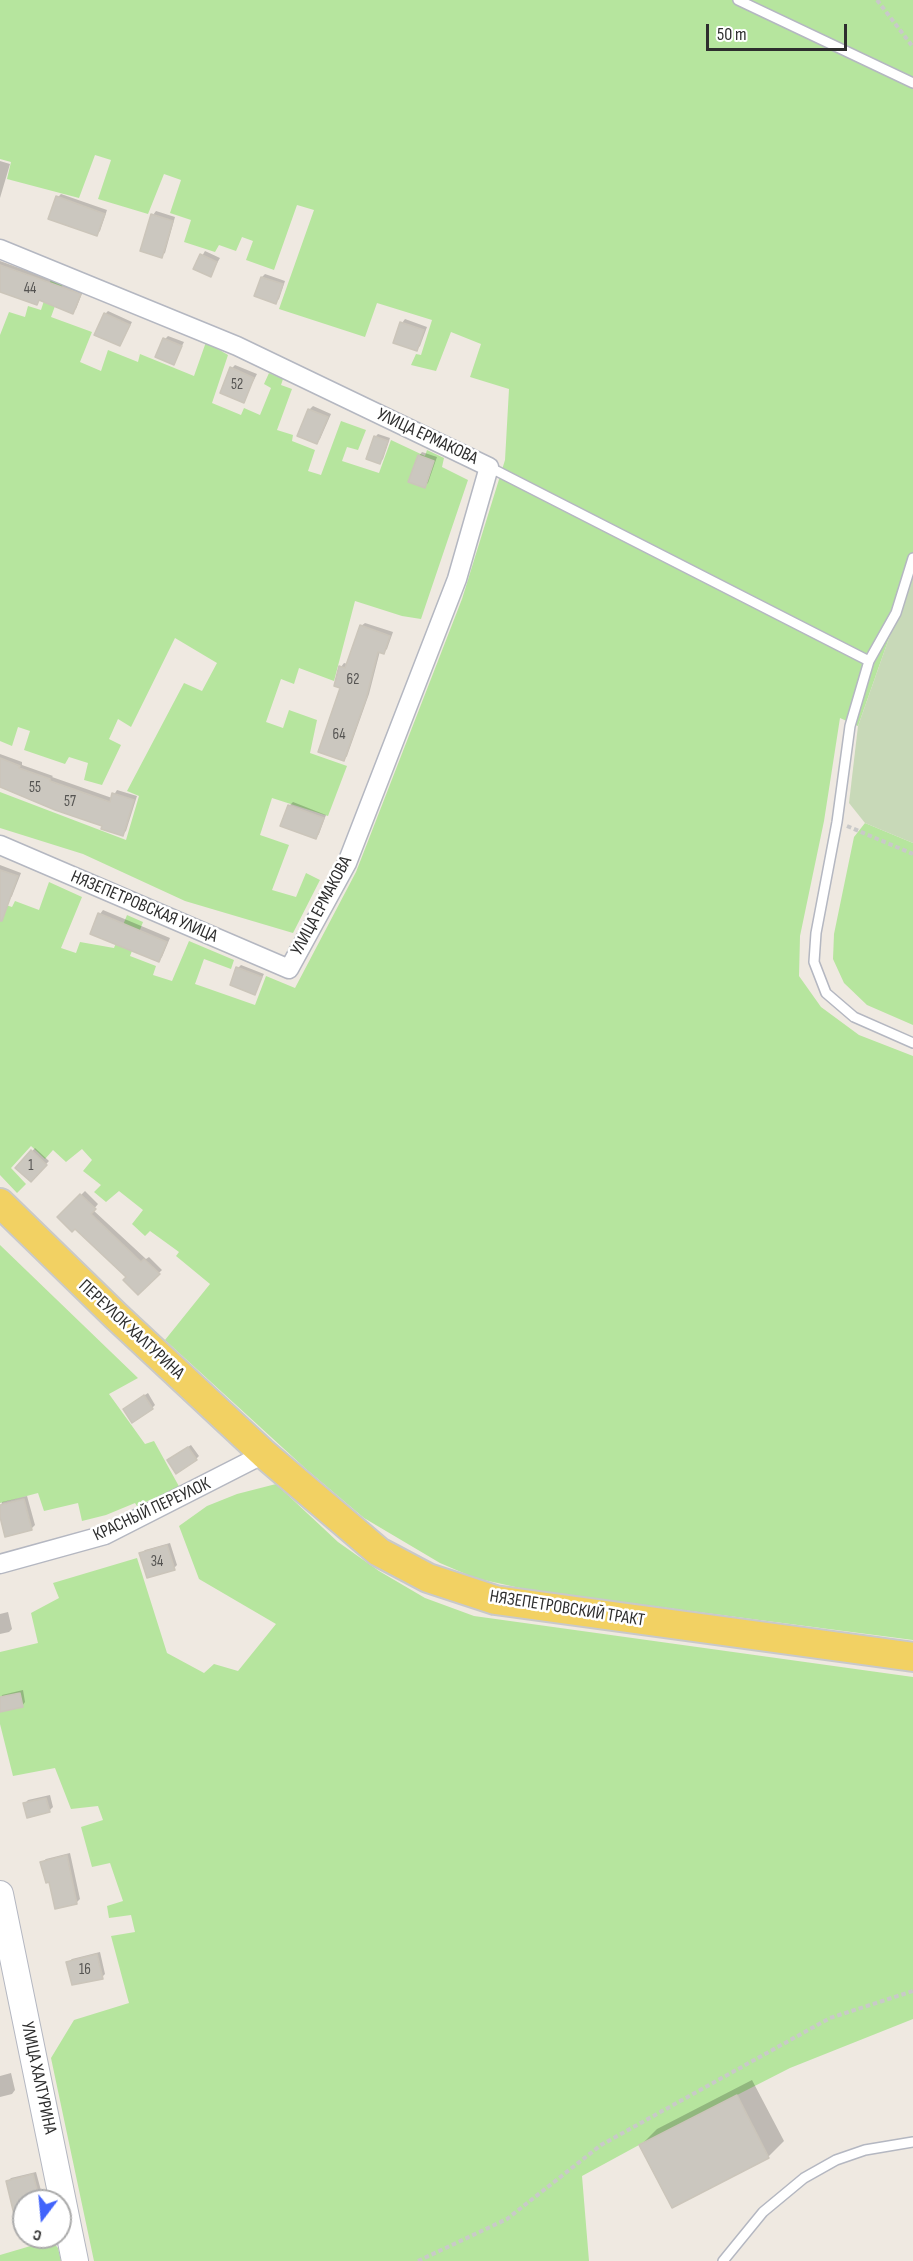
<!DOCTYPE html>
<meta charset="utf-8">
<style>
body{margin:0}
#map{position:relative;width:913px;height:2261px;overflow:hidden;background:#efe9e1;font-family:"Sofia Sans Condensed",sans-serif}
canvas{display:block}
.north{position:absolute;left:12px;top:2189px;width:60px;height:60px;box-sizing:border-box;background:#fff;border:2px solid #ababab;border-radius:50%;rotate:196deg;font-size:16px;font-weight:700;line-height:24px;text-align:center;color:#2e2e2e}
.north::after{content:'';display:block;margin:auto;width:21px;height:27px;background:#4264fb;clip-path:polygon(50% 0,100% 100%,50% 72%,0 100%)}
.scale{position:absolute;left:706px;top:24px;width:141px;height:27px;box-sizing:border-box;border:3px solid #2e2e2e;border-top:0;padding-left:8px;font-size:18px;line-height:21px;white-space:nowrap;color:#2e2e2e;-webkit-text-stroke:4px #fff;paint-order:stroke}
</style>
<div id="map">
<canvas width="913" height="2261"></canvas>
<div class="north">С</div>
<div class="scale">50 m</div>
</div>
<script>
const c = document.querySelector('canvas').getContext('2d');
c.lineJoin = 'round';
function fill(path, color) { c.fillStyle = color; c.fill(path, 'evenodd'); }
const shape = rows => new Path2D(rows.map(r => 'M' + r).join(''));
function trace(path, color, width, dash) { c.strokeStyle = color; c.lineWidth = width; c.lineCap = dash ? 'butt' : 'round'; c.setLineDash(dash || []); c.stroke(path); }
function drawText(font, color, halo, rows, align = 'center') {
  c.font = font + ' "Sofia Sans Condensed",sans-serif'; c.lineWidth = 5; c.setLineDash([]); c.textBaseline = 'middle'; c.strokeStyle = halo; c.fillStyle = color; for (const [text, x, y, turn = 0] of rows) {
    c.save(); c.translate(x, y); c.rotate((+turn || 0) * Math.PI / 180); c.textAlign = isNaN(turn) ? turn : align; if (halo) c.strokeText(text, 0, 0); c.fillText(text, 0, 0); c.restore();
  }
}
fill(shape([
 [0,0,913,0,913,570,858,726,840,718,824,821,800,936,799,976,821,1007,859,1035,913,1056,913,1640,529,1590,475,1578,440,1563,364,1518,306,1469,165,1340,210,1284,176,1256,179,1252,150,1231,145,1236,132,1224,143,1210,119,1191,106,1202,94,1192,101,1185,83,1171,92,1160,82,1149,66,1162,53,1150,45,1159,31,1146,11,1168,26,1184,17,1193,0,1175,0,903,12,907,15,901,39,910,49,882,82,897,61,948,76,953,80,942,114,948,127,915,143,922,130,956,156,966,153,975,172,981,189,941,234,960,231,969,204,959,195,984,255,1005,266,976,295,988,356,872,462,599,505,460,509,389,470,377,481,344,451,332,436,371,411,365,416,354,421,355,432,320,377,303,365,337,279,309,314,210,297,205,274,270,246,260,253,241,242,237,236,251,219,245,215,252,184,242,191,220,170,213,181,180,164,174,148,214,98,199,111,160,95,155,79,198,7,179,11,162,0,159],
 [51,279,63,284,51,317,92,332,80,362,101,371,108,350,138,362,140,354,194,376,206,342,228,355,212,403,241,415,244,408,260,415,271,388,264,384,269,373,283,379,281,385,292,389,277,430,293,435,292,441,315,450,308,471,321,475,341,421,366,430,358,450,347,447,342,461,379,473,391,440,425,456,427,450,444,458,442,467,468,480,421,619,402,616,355,601,334,681,299,668,294,684,281,679,266,722,283,728,289,710,317,720,310,753,347,766,328,816,272,798,260,835,289,845,272,890,296,897,306,873,320,880,293,933,185,901,83,854,0,828,0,792,126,840,139,796,127,791,184,683,202,691,217,663,175,638,131,727,118,719,109,739,121,745,102,785,84,780,88,763,69,757,65,764,24,750,30,731,18,727,12,746,0,741,0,335,9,312,25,317,28,306,41,310],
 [865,823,913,843,913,1025,867,1005,844,983,833,959,834,934,854,837],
 [0,1245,138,1378,109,1394,145,1444,154,1441,181,1490,161,1495,137,1506,135,1503,106,1515,82,1521,78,1503,44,1511,38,1493,0,1503],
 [276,1484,338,1542,379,1571,425,1598,474,1616,913,1677,913,2019,790,2068,639,2145,582,2176,589,2261,94,2261,51,2058,74,2020,129,2003,111,1936,135,1932,131,1915,109,1918,107,1906,123,1901,110,1863,92,1867,81,1827,103,1820,98,1806,71,1809,55,1768,13,1776,0,1724,0,1652,38,1643,31,1613,59,1598,53,1583,137,1558,167,1653,204,1673,214,1664,238,1671,276,1624,199,1579,179,1526,207,1506,237,1494],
 [51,2240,58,2248,61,2261,0,2261,0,2255]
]), '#b6e59e');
fill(shape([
 [913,570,913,843,865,823,849,803,858,726]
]), '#c8d9b8');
fill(shape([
 [0,161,10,164,0,198],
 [61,194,107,210,100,231,97,234,58,197],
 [156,211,175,217,165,253,161,256,153,215],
 [205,251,220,258,210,275,195,268],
 [0,261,83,291,76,309,72,312,41,299,37,303,0,290],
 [265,274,285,281,279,299,276,302,262,277],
 [108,311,132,322,120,345,105,314],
 [405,319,427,327,420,346,417,349,402,323],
 [168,336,184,342,173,363,165,339],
 [235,365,257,374,243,401,232,368],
 [313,406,331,414,320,439,317,442,309,410],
 [378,434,390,438,383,459,379,463,375,437],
 [422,452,437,457,428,483,424,486,419,456],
 [365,623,393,632,387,649,384,652,380,651,369,694,347,756,344,760,341,667,344,663,348,664,361,626],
 [0,754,22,762,22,765,53,776,52,777,112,798,117,790,137,796,126,831,123,834,0,785],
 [293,802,326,815,319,834,316,838,282,825,290,805],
 [0,865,21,873,12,896,9,900,0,896],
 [103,910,170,938,162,957,158,961,100,914],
 [241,965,264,974,254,993,238,968],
 [35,1148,49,1161,31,1180,17,1168],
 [85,1191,98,1204,93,1210,146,1259,149,1257,162,1270,138,1293,128,1277,75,1227,59,1217],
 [148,1393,155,1405,152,1408,128,1406],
 [191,1445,199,1456,196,1459,172,1457],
 [27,1496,35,1525,31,1529,0,1511,2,1502],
 [170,1543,177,1565,174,1568,141,1554,145,1550],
 [8,1612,12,1629,9,1632,0,1634,0,1614],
 [23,1690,25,1702,22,1706,0,1705,2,1695],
 [50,1795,53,1807,49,1811,25,1803,28,1800],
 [70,1853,80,1899,76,1903,50,1880,42,1862,46,1859],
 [100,1952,105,1974,102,1977,68,1962,72,1959],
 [11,2073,15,2090,12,2094,0,2097,0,2076],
 [752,2080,784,2141,768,2157,673,2206,641,2145,657,2129],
 [36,2172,43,2198,40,2201,24,2201,24,2205,8,2181,11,2178]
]), '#0003');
const building = shape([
 [56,196,105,214,97,236,48,219,56,196],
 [151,214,173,221,162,258,140,251,151,214],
 [200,254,217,262,211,277,193,269,200,254],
 [0,265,81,294,73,314,39,300,37,305,0,292,0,265],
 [261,277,283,284,276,304,254,296,261,277],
 [104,313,130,325,120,346,94,335,104,313],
 [400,322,424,330,417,351,393,343,400,322],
 [163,338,182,346,174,365,155,357,163,338],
 [230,367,254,378,244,403,220,393,230,367],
 [308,409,328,417,317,444,297,436,308,409],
 [374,436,388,441,380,464,366,459,374,436],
 [418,455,434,461,425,488,408,482,418,455],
 [360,625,390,636,384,654,378,652,366,699,344,761,318,752,340,688,334,686,339,666,345,668,360,625],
 [0,758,20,766,19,768,50,779,50,781,110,802,112,793,134,800,123,836,101,829,102,826,55,810,0,787,0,758],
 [288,805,324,818,316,839,280,826,288,805],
 [0,870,18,876,2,921,0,921,0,870],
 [98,913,167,942,159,962,90,934,98,913],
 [236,967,262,977,255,995,230,985,236,967],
 [31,1150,47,1165,31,1182,15,1168,31,1150],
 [80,1194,96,1209,91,1214,141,1262,144,1259,160,1274,138,1295,123,1280,126,1277,75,1229,72,1232,57,1217,80,1194],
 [144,1395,153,1409,132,1423,123,1409,144,1395],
 [188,1447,197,1460,176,1474,167,1460,188,1447],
 [24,1499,32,1530,5,1537,0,1517,0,1505,24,1499],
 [167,1545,175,1570,147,1578,139,1553,167,1545],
 [20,1693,23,1707,0,1712,0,1697,20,1693],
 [46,1798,50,1812,27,1818,23,1803,46,1798],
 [67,1855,77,1904,55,1909,49,1882,46,1883,40,1862,67,1855],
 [97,1954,103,1979,72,1985,66,1962,97,1954],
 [737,2095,769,2158,672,2208,639,2145,737,2095],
 [33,2174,40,2201,24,2201,24,2230,18,2231,6,2181,33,2174]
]);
fill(building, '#cbc7bf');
trace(building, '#cbc5ba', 1.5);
const lane = shape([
 [738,0,913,83],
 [489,467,869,661],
 [913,558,896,613,869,661,850,726,837,822,816,933,814,962,826,993,854,1017,913,1043],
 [723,2261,763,2212,804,2178,836,2160,865,2150,913,2142]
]);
const street = shape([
 [0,249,237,346,489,467,457,579,347,863,289,969,0,845],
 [0,1564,105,1535,264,1454]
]);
const secondary = shape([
 [0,1894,75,2261]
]);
const primary = shape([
 [0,1203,116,1316,264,1454,379,1552,428,1578,495,1600,913,1657]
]);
trace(lane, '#b4b7c1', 12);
trace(street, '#b4b7c1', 21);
trace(secondary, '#b4b7c1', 28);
trace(primary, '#c9c9c9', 32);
trace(shape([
 [877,0,913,47],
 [847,826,913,854],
 [418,2261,507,2219,601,2145,830,2018,913,1991]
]), '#c9c9c9', 4, [4.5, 3]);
trace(lane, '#fff', 9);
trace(street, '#fff', 18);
trace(secondary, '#fff', 26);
trace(primary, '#f2d163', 28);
drawText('15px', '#555452', null, [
 ["44",30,289],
 ["52",237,385],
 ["62",353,680],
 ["64",339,735],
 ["55",35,788],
 ["57",70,802],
 ["1",31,1166],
 ["34",157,1562],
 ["16",85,1970]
]);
drawText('18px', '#2e2e2e', '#fff', [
 ["УЛИЦА ЕРМАКОВА",427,437,25],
 ["УЛИЦА ЕРМАКОВА",322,906,-62],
 ["НЯЗЕПЕТРОВСКАЯ УЛИЦА",144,907,23],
 ["ПЕРЕУЛОК ХАЛТУРИНА",131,1330,43],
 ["КРАСНЫЙ ПЕРЕУЛОК",152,1510,-25],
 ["НЯЗЕПЕТРОВСКИЙ ТРАКТ",567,1609,9],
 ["УЛИЦА ХАЛТУРИНА",38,2078,78]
]);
</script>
